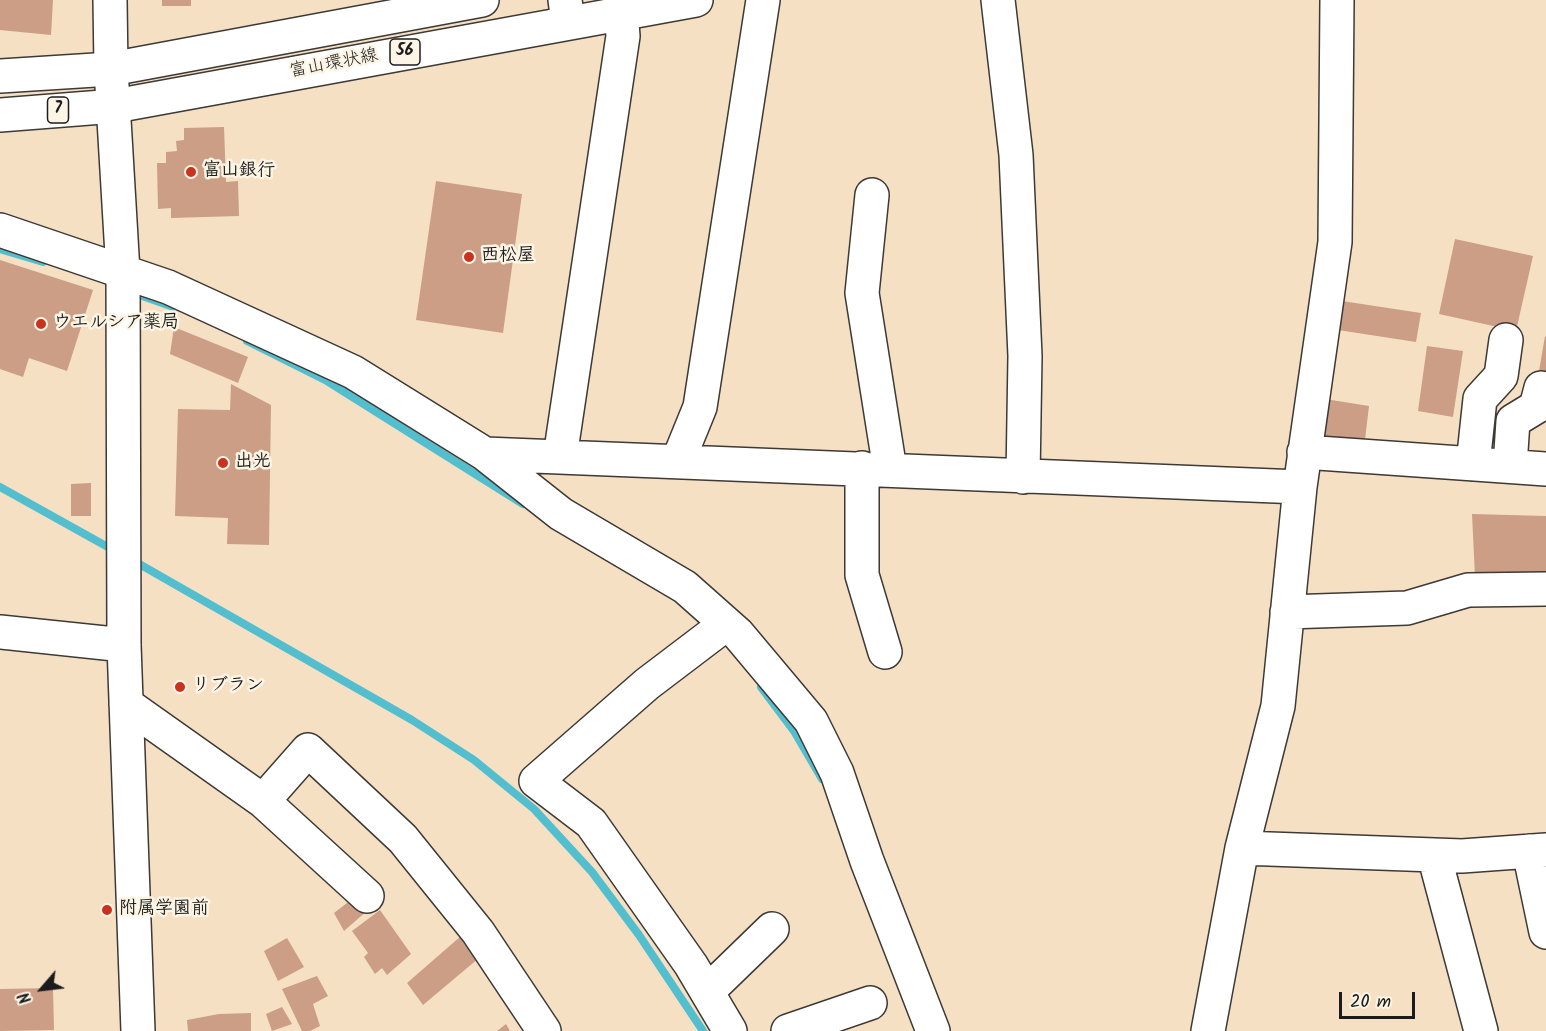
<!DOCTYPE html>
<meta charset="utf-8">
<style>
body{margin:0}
#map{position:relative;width:1546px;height:1031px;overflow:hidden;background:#f5e0c4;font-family:Kalam,sans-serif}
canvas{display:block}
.north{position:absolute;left:12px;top:959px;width:60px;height:60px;-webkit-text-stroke:4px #fcf5e5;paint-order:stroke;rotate:242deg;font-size:16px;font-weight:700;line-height:24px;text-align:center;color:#1c1c1c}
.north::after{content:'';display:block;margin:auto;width:21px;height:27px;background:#1c1c1c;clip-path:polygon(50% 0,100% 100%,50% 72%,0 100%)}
.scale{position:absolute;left:1339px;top:992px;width:76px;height:27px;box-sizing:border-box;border:3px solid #1c1c1c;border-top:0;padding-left:8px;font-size:18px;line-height:21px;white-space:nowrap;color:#1c1c1c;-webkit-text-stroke:4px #fcf5e5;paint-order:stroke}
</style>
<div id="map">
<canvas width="1546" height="1031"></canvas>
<div class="north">N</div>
<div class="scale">20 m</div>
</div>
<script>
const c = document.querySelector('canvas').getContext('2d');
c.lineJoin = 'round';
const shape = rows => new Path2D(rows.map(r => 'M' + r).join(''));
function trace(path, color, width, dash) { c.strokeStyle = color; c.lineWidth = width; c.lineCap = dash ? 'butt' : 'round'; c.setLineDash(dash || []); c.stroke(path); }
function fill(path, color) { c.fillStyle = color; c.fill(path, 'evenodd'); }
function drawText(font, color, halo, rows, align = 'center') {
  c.font = font + ' Kalam,"Klee One",sans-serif'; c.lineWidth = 5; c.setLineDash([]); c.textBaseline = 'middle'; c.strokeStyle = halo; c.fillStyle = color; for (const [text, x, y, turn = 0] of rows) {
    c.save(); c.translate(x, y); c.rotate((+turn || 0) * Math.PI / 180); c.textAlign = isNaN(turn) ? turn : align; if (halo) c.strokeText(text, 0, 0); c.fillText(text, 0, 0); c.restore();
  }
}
trace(shape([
 [0,249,43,262],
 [131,292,176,308],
 [247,341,327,381,523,504],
 [0,487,115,551],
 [134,561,412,720,474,760,534,809,592,872,639,935,703,1031],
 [761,687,794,731,822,779]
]), '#53bece', 8);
fill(shape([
 [0,0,53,0,51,35,0,30],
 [162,0,191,0,191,6,162,6],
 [224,127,226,182,238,181,239,216,171,218,171,208,158,209,157,163,166,163,166,152,177,151,176,141,184,140,184,128],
 [436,181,522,194,503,333,416,320],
 [1455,239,1533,256,1516,331,1439,314],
 [0,260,93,290,67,371,29,358,23,377,0,369],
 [1342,301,1421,313,1416,342,1338,330],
 [174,327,248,357,238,383,170,354],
 [1545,336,1546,337,1546,378,1538,377],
 [1427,346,1463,351,1453,417,1418,411],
 [231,384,271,405,269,545,227,544,228,518,175,516,178,409,230,410],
 [1325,399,1369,406,1364,448,1319,442],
 [91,483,91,516,71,516,71,484],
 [1472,514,1546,516,1546,576,1475,577],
 [356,896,368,910,344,931,334,913],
 [380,910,411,954,387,975,382,968,375,974,364,957,368,953,352,931],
 [461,936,479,958,423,1005,407,983],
 [287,938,304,967,278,981,264,951],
 [317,976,328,996,313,1004,320,1026,310,1031,302,1031,282,989],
 [53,988,54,1030,0,1031,0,989],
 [282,1007,292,1024,272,1031,266,1014],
 [251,1013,251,1031,188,1031,187,1020,219,1014],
 [506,1024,510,1031,497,1031]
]), '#cb9e85');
const minor = shape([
 [110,0,111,69,123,272,124,645,138,1031],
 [565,0,568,21],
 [998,0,1016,155,1025,356,1023,477],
 [872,195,862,293,890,470],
 [0,230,168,287,353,372,485,454,561,514,685,587,738,634,811,721,837,773,867,861,933,1031],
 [1304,452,1546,469],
 [485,454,1300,487],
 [560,457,623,36,621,12],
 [678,461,700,407,763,0],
 [1473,464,1480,399,1501,376,1506,340],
 [1510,466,1513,421,1536,407,1541,388],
 [862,468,862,575,885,652],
 [1287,612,1407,608,1468,590,1546,589],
 [726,624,647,684,536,781,591,823,691,965,730,1031],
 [0,632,124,645],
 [126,704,263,801,308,750,403,839,478,932,544,1031],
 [263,801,367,896],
 [1242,848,1462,856,1546,850],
 [1529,851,1546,932],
 [1434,855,1481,1031],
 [707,992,772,929],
 [788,1031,870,1003],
 [1208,1031,1242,848,1278,706,1300,487,1335,242,1337,0]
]);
const major = shape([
 [0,76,111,69,482,0],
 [0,115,115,106,696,0]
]);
trace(minor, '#3d3935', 36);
trace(major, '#3d3935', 36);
trace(minor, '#fff', 33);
trace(major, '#fff', 33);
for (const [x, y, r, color] of [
 [191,172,6,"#c8321e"],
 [469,257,6,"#c8321e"],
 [41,324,6,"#c8321e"],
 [223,463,6,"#c8321e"],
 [180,687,6,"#c8321e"],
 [107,910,6,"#c8321e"]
]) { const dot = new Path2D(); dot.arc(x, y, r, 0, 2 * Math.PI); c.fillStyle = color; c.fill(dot); trace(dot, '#fcf5e5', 2); }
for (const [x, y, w] of [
 [405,52,30],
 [58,110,21]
]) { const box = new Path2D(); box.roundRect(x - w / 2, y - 13, w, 26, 4.5); c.fillStyle = '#fcf5e5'; c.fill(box); trace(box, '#1c1c1c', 1.5); }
drawText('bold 16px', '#1c1c1c', null, [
 ["56",405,52],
 ["7",58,110]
]);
drawText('18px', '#1c1c1c', '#fcf5e5', [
 ["富山環状線",334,65,-11]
]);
drawText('bold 18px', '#1c1c1c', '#fcf5e5', [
 ["富山銀行",203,172],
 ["西松屋",481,257],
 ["ウエルシア薬局",53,324],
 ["出光",235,463],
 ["リブラン",192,687],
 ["附属学園前",119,910]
], 'left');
</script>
